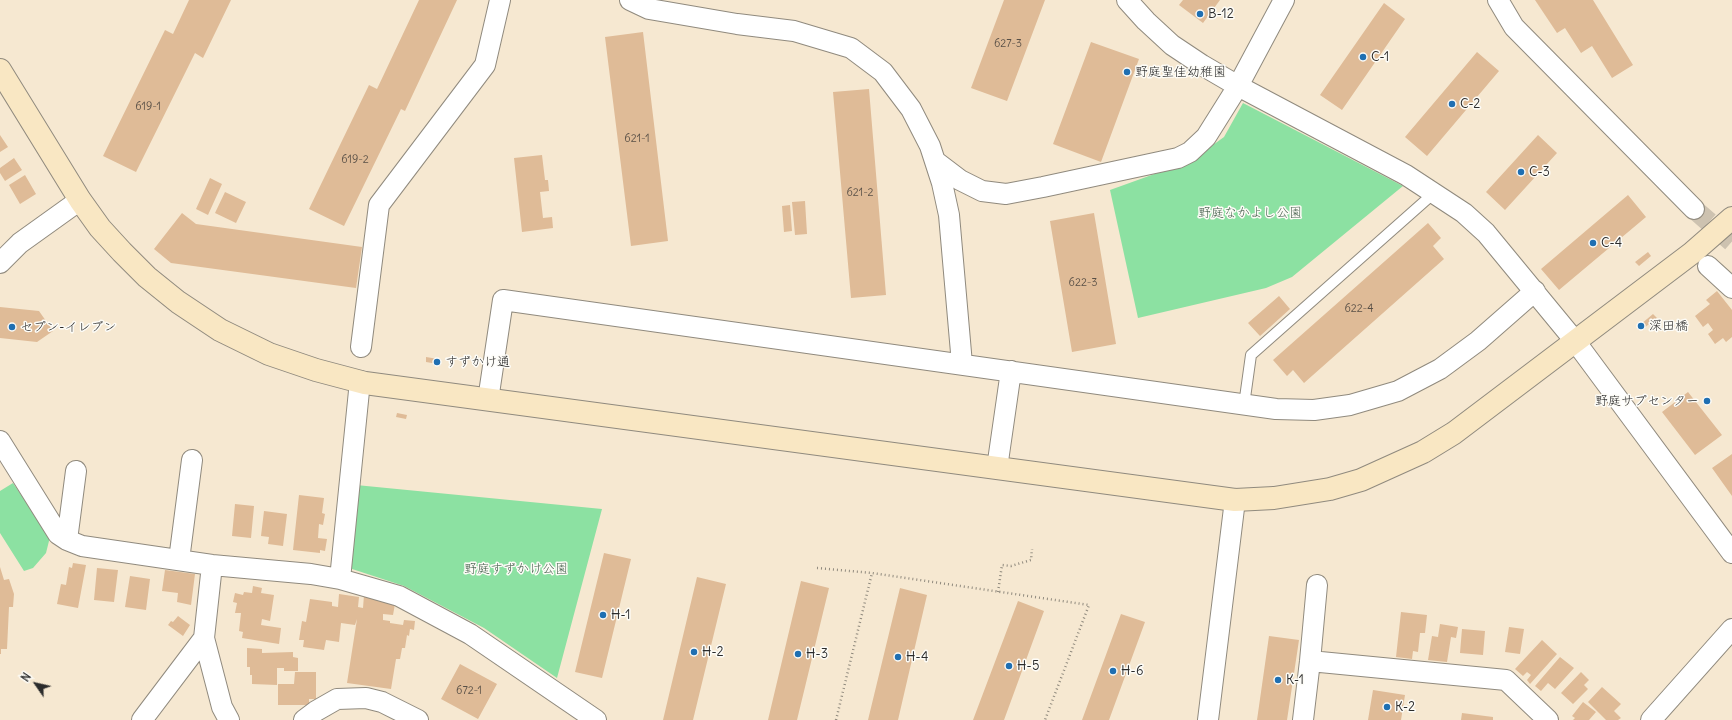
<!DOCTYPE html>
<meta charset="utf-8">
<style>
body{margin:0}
#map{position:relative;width:1732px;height:720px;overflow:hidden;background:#f6e8d1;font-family:Delius,sans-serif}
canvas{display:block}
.north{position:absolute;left:16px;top:664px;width:40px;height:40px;-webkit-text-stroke:3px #fdfcf7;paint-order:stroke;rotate:304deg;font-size:11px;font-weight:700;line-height:16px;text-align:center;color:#2b2b2b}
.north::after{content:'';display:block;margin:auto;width:14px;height:18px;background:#2b2b2b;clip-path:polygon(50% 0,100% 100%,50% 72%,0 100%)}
</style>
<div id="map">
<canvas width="1732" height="720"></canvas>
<div class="north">N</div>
</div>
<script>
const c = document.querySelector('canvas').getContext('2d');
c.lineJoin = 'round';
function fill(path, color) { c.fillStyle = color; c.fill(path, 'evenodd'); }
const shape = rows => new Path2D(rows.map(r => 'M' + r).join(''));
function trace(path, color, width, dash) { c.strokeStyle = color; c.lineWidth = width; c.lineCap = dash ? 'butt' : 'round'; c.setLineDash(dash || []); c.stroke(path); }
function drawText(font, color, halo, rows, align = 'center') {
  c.font = font + ' Delius,"Klee One",sans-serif'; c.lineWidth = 3; c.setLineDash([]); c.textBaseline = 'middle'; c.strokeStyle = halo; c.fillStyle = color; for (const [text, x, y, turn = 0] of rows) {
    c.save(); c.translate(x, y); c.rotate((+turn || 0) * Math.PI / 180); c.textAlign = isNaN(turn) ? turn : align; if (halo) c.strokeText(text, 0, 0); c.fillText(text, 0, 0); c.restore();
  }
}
fill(shape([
 [1243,103,1403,186,1292,277,1266,288,1138,318,1110,190,1160,172,1199,155,1224,137],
 [13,483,50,537,46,553,33,568,24,571,0,533,0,491],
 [356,485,602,509,557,678,484,628,404,586,349,568]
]), '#8ce1a2');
fill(shape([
 [189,0,231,0,203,58,195,53,136,172,103,156,165,30,173,34],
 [419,0,457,0,405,111,401,109,344,226,309,209,369,85,377,89],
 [1004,0,1045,0,1007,101,971,88],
 [1183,0,1220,0,1203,23,1179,5],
 [1535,0,1593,0,1633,65,1612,78,1592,46,1581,53,1565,28,1557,33],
 [1384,3,1405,19,1342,110,1320,95],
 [643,32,668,241,631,246,605,37],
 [1091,42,1139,59,1101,162,1053,144],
 [1477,52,1499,71,1427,156,1405,137],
 [869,89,886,295,851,298,833,92],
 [0,135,8,147,0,152],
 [1538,135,1557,153,1505,210,1486,192],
 [542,155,545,180,548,180,549,191,540,192,543,218,552,217,553,228,522,232,514,158],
 [14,158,22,170,5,181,0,173,0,168],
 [25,175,36,194,20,204,9,185],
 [210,178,222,184,208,215,196,209],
 [225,192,246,202,236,223,215,213],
 [1628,195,1646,217,1559,290,1541,269],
 [805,201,807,234,795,235,792,202],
 [790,205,792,231,784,232,782,206],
 [182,213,196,224,362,247,356,288,171,263,154,249],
 [1094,213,1116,344,1072,352,1050,221],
 [1428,223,1441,238,1433,246,1444,259,1304,383,1293,370,1287,376,1273,360],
 [1648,252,1651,256,1639,266,1635,262],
 [1717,291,1732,310,1732,337,1726,342,1723,338,1715,344,1708,334,1713,330,1708,323,1703,327,1695,316,1710,304,1706,300],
 [1279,296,1290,309,1260,336,1248,323],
 [0,307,39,311,53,331,37,342,0,338],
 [1653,314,1657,318,1644,328,1641,324],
 [426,357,438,359,438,364,426,362],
 [1688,392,1722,435,1695,455,1662,412],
 [397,413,407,415,406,419,396,417],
 [1732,454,1732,496,1712,468],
 [299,495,324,498,322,513,325,514,323,525,319,524,318,538,327,539,325,551,320,550,320,553,293,550],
 [235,504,254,506,251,538,232,536],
 [264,511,287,514,283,546,268,544,269,537,261,536],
 [604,553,631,559,602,678,575,672],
 [73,563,86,565,78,608,57,604,61,584,66,585,69,567,72,568],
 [0,567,4,580,9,579,14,594,13,607,9,607,7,649,1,649,1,654,0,654],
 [97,568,118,570,114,602,94,600],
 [165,570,195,574,191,605,177,602,178,593,162,591],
 [130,576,150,579,146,610,125,607],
 [697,577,726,584,693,720,663,720],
 [801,581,829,588,797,720,768,720],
 [253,586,262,588,261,593,274,595,270,621,262,619,261,625,281,628,279,644,242,638,243,632,239,631,241,613,235,613,237,603,233,602,235,593,243,595,244,592,252,593],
 [900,588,927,595,898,720,868,720],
 [339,594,359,597,358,607,363,608,364,595,395,604,393,615,383,614,383,620,390,621,390,623,403,625,404,620,415,621,414,630,410,629,409,636,407,635,405,648,402,648,400,659,396,659,391,689,347,683,357,619,355,625,341,623,339,642,326,640,324,650,303,647,304,640,299,640,302,621,306,622,310,599,332,602,332,606,338,607],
 [1018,601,1044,611,1004,720,973,720],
 [1401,612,1427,615,1425,633,1420,633,1418,652,1413,651,1412,659,1396,657],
 [1121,614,1145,622,1109,720,1082,720],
 [178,616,190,625,183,636,168,625,171,621,173,622],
 [1440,624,1458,627,1456,638,1451,637,1447,662,1428,660,1432,636,1438,637],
 [1509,627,1524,629,1520,654,1505,652],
 [1462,629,1485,631,1483,655,1460,653],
 [1269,636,1299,640,1287,720,1257,720],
 [1542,640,1557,654,1530,684,1527,680,1531,675,1527,672,1523,676,1515,669],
 [247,648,262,649,262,653,293,652,293,657,298,658,298,671,284,671,284,668,277,668,277,685,252,684,252,675,250,675,250,667,247,667],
 [1560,657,1574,668,1555,689,1548,683,1541,691,1535,686],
 [460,664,497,684,478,719,441,699],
 [295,672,316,672,316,699,309,699,309,705,278,705,278,684,294,684],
 [1581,672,1589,680,1584,685,1588,689,1573,704,1561,693],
 [1602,687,1621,704,1614,711,1621,718,1618,720,1606,720,1588,702],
 [1373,690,1405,695,1401,720,1368,720],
 [1583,702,1596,712,1589,720,1573,720,1575,718,1572,716],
 [1462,713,1493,717,1493,720,1461,720]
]), '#dfbb97');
trace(shape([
 [1694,209,1732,242]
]), '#cdc2b0', 20, [20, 10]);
const lane = shape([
 [1244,405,1251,355,1434,193]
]);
const street = shape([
 [630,0,649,9,737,24,794,31,851,48,883,72,911,109,930,146,942,183,949,215,962,364],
 [1127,0,1146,21,1172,45,1202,65,1238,86,1406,175,1464,213,1486,233,1575,341,1732,553],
 [1498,0,1514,27,1694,209],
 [935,161,960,180,982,191,1006,194,1043,187,1178,158,1190,152,1206,137,1238,86,1284,0],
 [0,263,20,243,80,200],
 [1708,266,1732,288],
 [361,347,379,205,485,65,500,0],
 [488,400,503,300,1276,409,1314,410,1350,405,1398,391,1440,369,1478,341,1535,291],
 [0,441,58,534,67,540,82,546,212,565,311,574,340,579,399,596,470,634,596,720],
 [997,468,1011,371],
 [67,540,76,471],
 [179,560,192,460],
 [340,579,360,381],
 [204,638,222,707,229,720],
 [1310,661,1506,680,1548,720],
 [142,720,204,638,212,565],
 [304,720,316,711,337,699,366,698,382,702,418,720],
 [1208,720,1235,500],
 [1303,720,1310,661,1317,585],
 [1651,720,1732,629]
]);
const secondary = shape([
 [0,70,80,200,100,228,122,252,147,277,178,302,220,330,269,354,316,370,365,383,1235,500,1274,498,1330,489,1361,480,1423,452,1454,433,1692,253,1732,218]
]);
trace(lane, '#908a7e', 12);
trace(street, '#908a7e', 22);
trace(secondary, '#908a7e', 24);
trace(shape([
 [817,568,872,573,1089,605,1045,720],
 [998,592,1002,565,1011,566,1031,560,1032,549],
 [836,720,872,573]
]), '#908a7e', 2.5, [1, 3]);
trace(lane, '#fff', 10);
trace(street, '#fff', 20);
trace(secondary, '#f9e7c3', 22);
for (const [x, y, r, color] of [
 [1200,14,4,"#1f6fb2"],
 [1363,57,4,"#1f6fb2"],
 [1127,72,4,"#1f6fb2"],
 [1452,104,4,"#1f6fb2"],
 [1521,172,4,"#1f6fb2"],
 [1593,243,4,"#1f6fb2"],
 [1641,326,4,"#1f6fb2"],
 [12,327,4,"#1f6fb2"],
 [437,362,4,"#1f6fb2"],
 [1707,401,4,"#1f6fb2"],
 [603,615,4,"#1f6fb2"],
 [694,652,4,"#1f6fb2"],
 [798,654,4,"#1f6fb2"],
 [898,657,4,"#1f6fb2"],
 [1009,666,4,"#1f6fb2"],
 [1113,671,4,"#1f6fb2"],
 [1278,680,4,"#1f6fb2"],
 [1387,707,4,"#1f6fb2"]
]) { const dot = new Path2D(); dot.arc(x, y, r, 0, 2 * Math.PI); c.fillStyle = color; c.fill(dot); trace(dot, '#fdfcf7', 1.5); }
drawText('11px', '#584f46', null, [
 ["627-3",1008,44],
 ["619-1",148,107],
 ["621-1",637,139],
 ["619-2",355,160],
 ["621-2",860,193],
 ["622-3",1083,283],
 ["622-4",1359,309],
 ["672-1",469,691]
]);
drawText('13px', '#2b2b2b', '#fdfcf7', [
 ["B-12",1208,14],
 ["C-1",1371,57],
 ["野庭聖佳幼稚園",1135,72],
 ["C-2",1460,104],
 ["C-3",1529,172],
 ["C-4",1601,243],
 ["深田橋",1649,326],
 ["セブン-イレブン",20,327],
 ["すずかけ通",445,362],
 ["野庭サブセンター",1699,401,"right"],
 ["H-1",611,615],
 ["H-2",702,652],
 ["H-3",806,654],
 ["H-4",906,657],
 ["H-5",1017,666],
 ["H-6",1121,671],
 ["K-1",1286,680],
 ["K-2",1395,707]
], 'left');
drawText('13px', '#48624f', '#fdfcf7', [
 ["野庭なかよし公園",1250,213],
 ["野庭すずかけ公園",516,569]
]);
</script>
